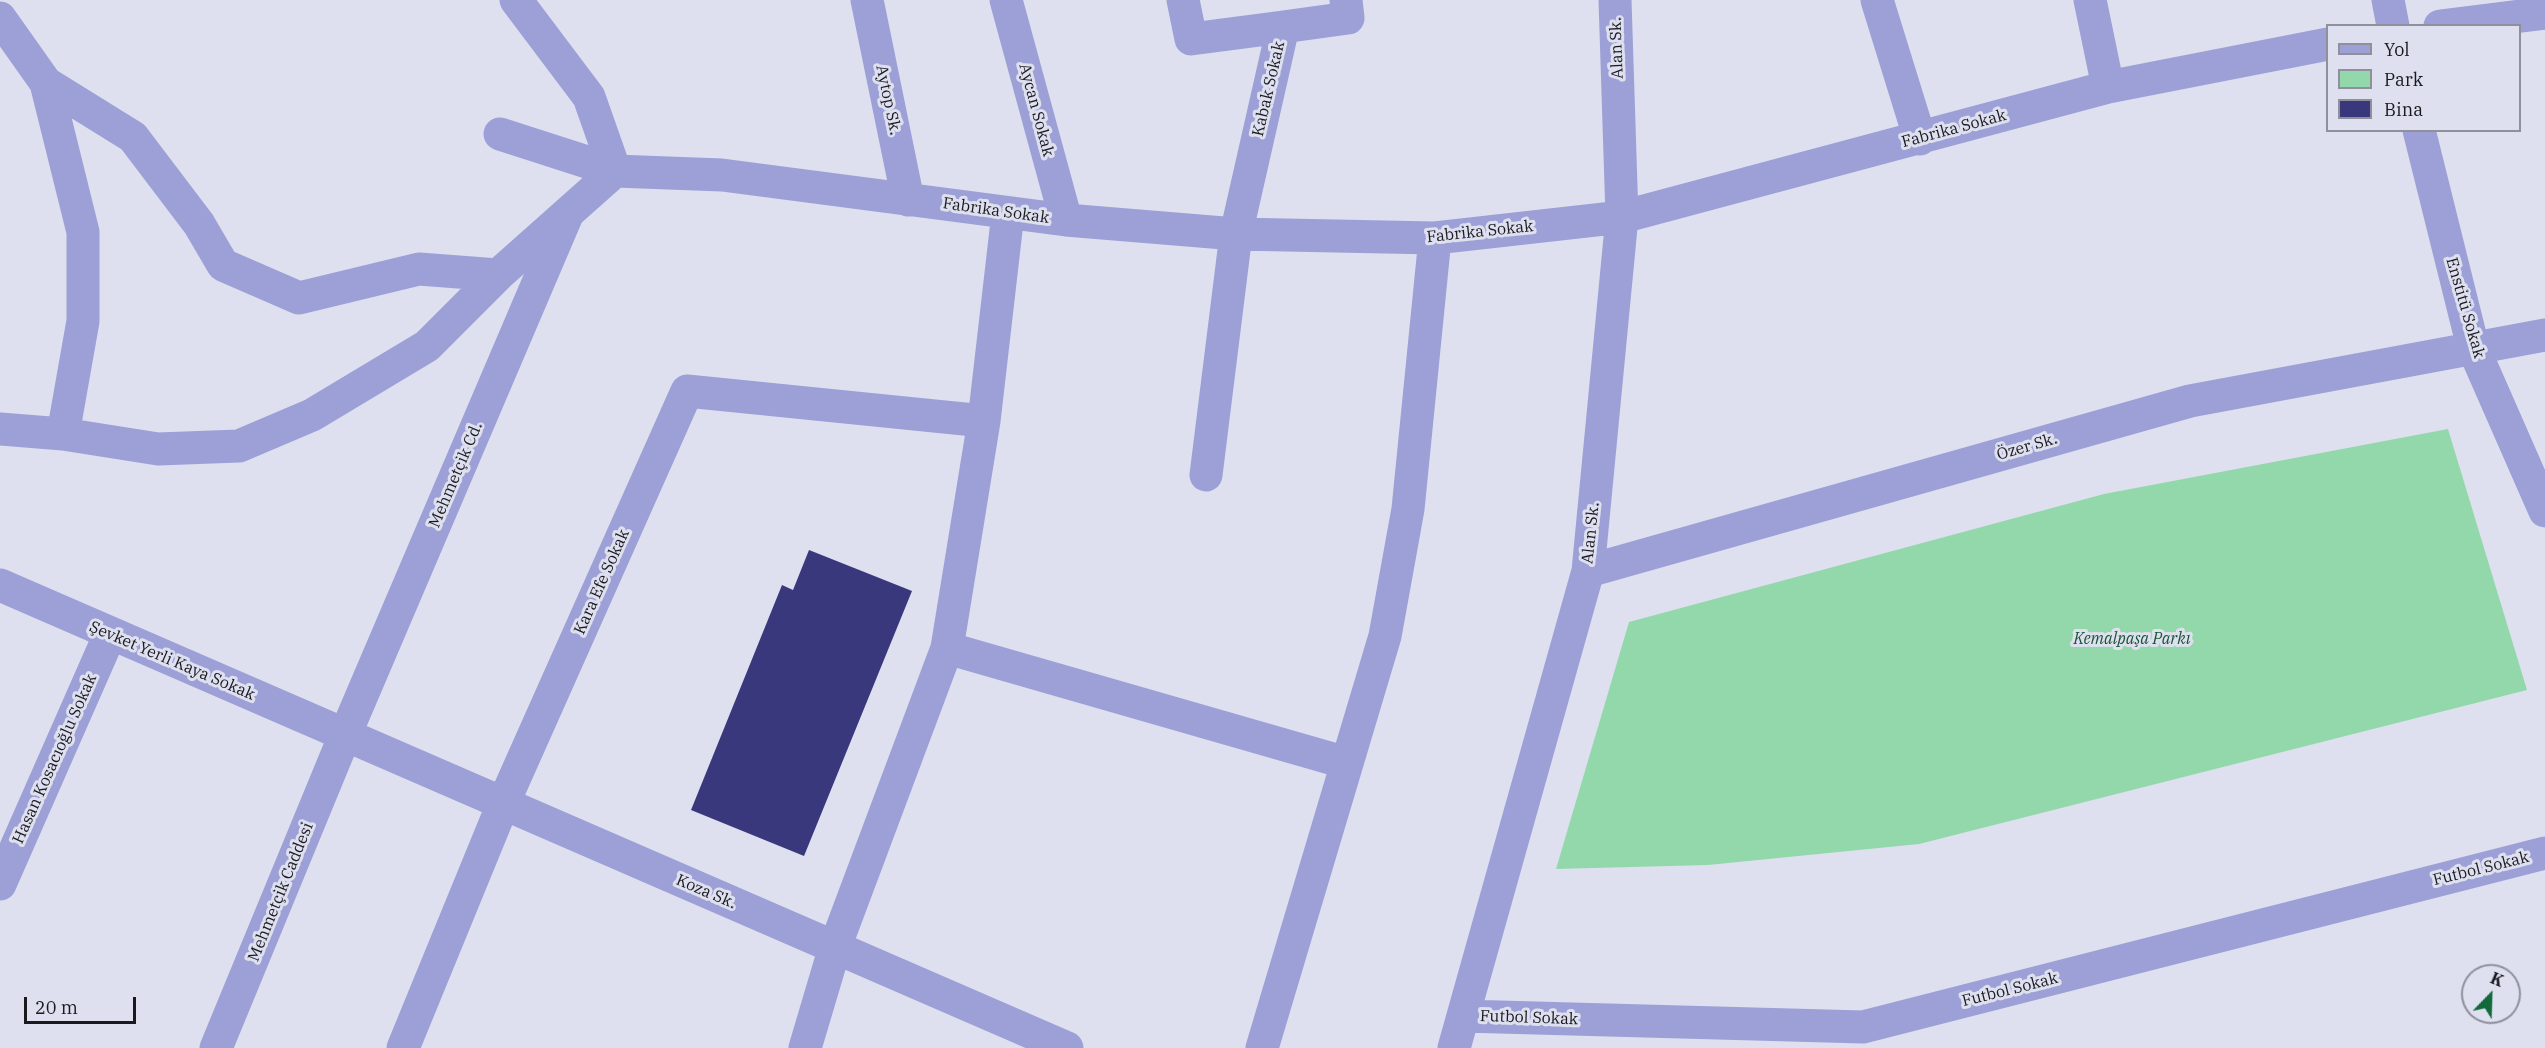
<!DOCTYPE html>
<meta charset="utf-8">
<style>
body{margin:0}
#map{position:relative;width:2545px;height:1048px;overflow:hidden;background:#dee0ef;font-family:"IBM Plex Serif",serif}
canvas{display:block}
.legend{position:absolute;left:2326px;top:24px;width:195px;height:108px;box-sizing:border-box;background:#dee0ef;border:2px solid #8f909b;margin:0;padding:8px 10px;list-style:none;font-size:18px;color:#19191e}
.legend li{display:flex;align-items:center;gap:12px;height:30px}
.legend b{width:30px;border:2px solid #8f909b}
.north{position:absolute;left:2461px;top:964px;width:60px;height:60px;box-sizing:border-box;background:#dee0ef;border:2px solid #8f909b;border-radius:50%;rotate:23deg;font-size:16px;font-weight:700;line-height:24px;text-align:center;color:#19191e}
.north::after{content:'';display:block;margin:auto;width:21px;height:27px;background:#11693c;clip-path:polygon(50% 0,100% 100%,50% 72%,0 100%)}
.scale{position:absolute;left:24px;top:997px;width:112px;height:27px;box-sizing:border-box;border:3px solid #19191e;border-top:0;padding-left:8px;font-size:18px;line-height:21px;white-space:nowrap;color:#19191e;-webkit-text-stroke:4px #dee0ef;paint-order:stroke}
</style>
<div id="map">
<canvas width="2545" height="1048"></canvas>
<ul class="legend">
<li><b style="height:8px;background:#9ca0d6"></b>Yol</li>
<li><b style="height:16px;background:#93d8aa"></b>Park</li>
<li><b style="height:16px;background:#3a387d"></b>Bina</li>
</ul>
<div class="north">K</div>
<div class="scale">20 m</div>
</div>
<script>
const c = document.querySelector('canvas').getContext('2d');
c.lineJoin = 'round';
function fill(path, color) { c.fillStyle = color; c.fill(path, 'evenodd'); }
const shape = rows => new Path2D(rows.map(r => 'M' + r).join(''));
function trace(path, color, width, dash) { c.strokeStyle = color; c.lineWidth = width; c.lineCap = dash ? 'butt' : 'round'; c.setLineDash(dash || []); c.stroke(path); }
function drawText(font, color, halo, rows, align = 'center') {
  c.font = font + ' "IBM Plex Serif",serif'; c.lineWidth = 6; c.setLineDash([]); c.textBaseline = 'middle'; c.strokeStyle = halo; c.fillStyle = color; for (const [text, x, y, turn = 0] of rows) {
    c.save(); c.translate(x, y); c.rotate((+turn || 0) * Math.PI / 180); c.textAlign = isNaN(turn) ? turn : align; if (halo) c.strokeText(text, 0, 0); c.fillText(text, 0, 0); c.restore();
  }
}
fill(shape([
 [2448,429,2527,690,1919,844,1708,865,1556,869,1629,622,2104,494]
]), '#93d8aa');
fill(shape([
 [809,550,912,591,804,856,691,810,782,585,793,590]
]), '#3a387d');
trace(shape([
 [516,0,589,97,615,171],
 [867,0,908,200],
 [1006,0,1066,220],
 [1183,0,1191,39,1283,27],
 [1877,0,1920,139],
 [2090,0,2108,87],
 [2388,0,2393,26],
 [0,18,46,83,83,232,83,321,63,434],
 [2440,26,2545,13],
 [46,83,133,137,199,224,223,265,299,298,419,269,498,275],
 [2419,130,2473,347,2545,511],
 [500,134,615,171,722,175,1066,220,1236,234,1435,238,1622,217,2108,87,2328,44],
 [0,429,63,434,158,449,239,446,312,415,427,346,498,275,615,171],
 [1206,475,1236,234,1283,27,1348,18,1346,0],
 [1588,571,2190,401,2545,335],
 [0,585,1067,1048],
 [947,648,1347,763],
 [0,884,110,634],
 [1463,1016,1863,1027,2545,853],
 [403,1048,503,804,687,391,984,421],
 [805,1048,835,947,947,648,984,421,1008,213],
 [1262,1048,1385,636,1408,509,1435,238],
 [1454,1048,1588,571,1622,217,1615,0]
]), '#9ca0d6', 33);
trace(shape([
 [216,1048,345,735,567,215]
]), '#9ca0d6', 33);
drawText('16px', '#19191e', '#dee0ef', [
 ["Alan Sk.",1617,48,-92],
 ["Kabak Sokak",1269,89,-77],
 ["Aytop Sk.",888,100,78],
 ["Aycan Sokak",1036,110,75],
 ["Fabrika Sokak",1954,129,-15],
 ["Fabrika Sokak",996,211,8],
 ["Fabrika Sokak",1480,232,-6],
 ["Enstitü Sokak",2465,308,74],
 ["Özer Sk.",2027,447,-16],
 ["Mehmetçik Cd.",456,475,-67],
 ["Alan Sk.",1591,533,-84],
 ["Kara Efe Sokak",602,582,-66],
 ["Şevket Yerli Kaya Sokak",172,661,23],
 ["Hasan Kosacıoğlu Sokak",55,759,-66],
 ["Futbol Sokak",2481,869,-14],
 ["Mehmetçik Caddesi",281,892,-68],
 ["Koza Sk.",706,892,23],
 ["Futbol Sokak",2010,990,-14],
 ["Futbol Sokak",1529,1018,2]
]);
drawText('italic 16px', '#185633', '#dee0ef', [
 ["Kemalpaşa Parkı",2132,639]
]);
</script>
